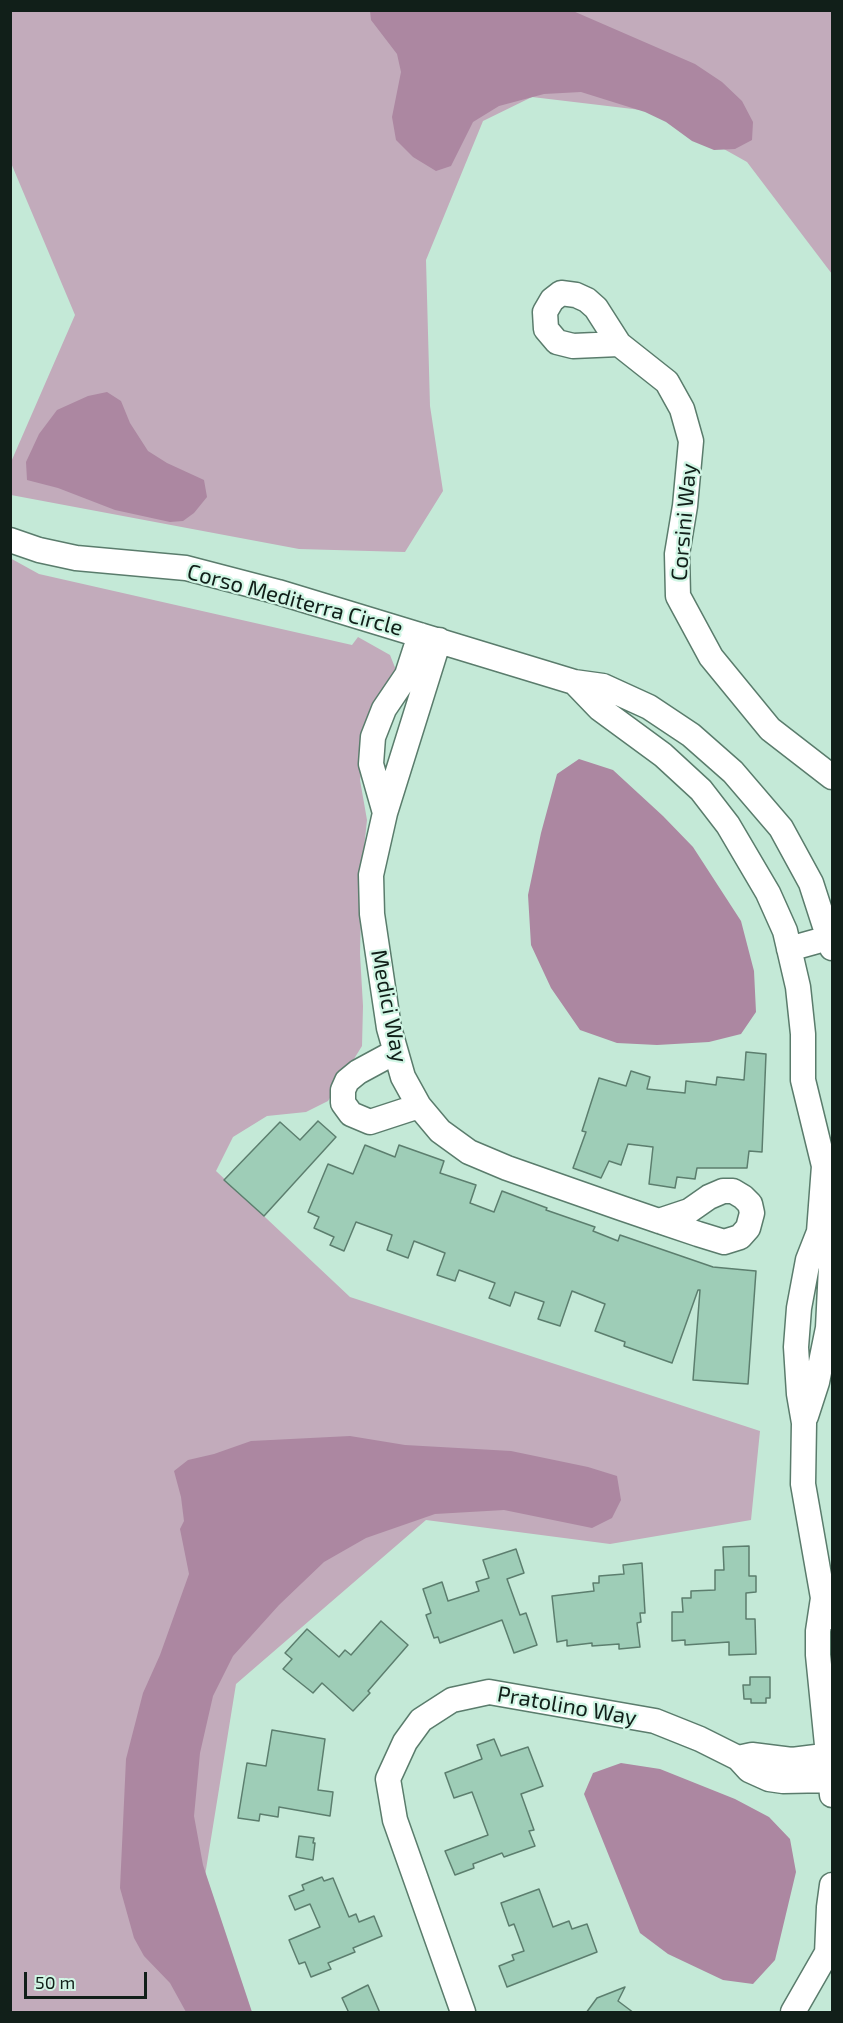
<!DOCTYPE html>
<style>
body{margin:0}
#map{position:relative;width:843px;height:2023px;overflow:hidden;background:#c4e9d7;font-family:"Exo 2",sans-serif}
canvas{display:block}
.frame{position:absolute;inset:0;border:12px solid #111f19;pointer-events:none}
.scale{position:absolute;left:24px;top:1972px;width:123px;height:27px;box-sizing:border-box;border:3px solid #111f19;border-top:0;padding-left:8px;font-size:18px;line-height:21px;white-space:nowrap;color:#111f19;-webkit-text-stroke:4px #d1f6e5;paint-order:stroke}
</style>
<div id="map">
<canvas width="843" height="2023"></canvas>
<div class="frame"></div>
<div class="scale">50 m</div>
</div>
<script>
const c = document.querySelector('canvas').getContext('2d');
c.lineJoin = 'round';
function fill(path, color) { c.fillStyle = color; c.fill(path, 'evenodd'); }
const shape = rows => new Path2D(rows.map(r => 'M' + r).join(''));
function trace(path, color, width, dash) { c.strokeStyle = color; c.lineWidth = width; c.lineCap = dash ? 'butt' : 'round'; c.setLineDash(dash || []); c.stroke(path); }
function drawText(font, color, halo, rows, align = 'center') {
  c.font = font + ' "Exo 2",sans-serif'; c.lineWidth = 4.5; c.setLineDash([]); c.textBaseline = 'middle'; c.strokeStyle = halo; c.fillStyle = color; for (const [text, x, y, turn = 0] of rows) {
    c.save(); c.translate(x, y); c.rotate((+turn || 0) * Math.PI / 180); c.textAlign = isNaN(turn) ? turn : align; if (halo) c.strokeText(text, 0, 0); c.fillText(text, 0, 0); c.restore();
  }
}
fill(shape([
 [10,11,832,11,832,274,747,162,658,112,532,97,483,121,426,260,430,406,443,491,405,552,299,549,11,495,11,462,75,315,11,163],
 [10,558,39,574,352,645,358,637,390,655,396,670,368,729,360,780,367,820,362,867,360,954,363,1006,362,1046,328,1101,306,1112,267,1116,233,1137,216,1171,350,1297,760,1431,751,1520,610,1544,426,1520,236,1684,197,1925,251,2012,11,2012]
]), '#c2abbb');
fill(shape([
 [370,11,573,11,695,64,722,82,742,101,753,122,752,140,735,149,714,150,692,141,666,122,645,112,581,92,544,94,499,106,473,122,451,166,436,171,413,157,396,140,392,117,401,72,397,54,371,20],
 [107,392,121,401,130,423,148,451,167,463,204,480,207,497,194,513,183,521,170,522,115,510,58,488,27,480,26,462,39,434,57,410,88,396],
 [579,759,613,770,663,816,693,847,741,921,754,971,756,1012,741,1034,709,1042,657,1045,617,1043,580,1030,551,988,531,945,528,895,541,833,557,774],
 [350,1436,405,1445,511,1451,588,1467,617,1476,621,1500,612,1518,592,1528,504,1510,435,1514,366,1538,324,1562,279,1605,233,1656,213,1696,200,1753,194,1816,203,1865,252,2012,186,2012,170,1983,144,1956,134,1938,120,1888,126,1759,143,1693,160,1655,189,1574,180,1529,184,1521,181,1497,174,1471,188,1460,214,1454,251,1441],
 [621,1763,660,1769,735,1799,769,1817,790,1839,796,1872,775,1960,753,1984,723,1980,668,1954,640,1933,584,1794,593,1773]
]), '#ac87a1');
const building = shape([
 [746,1052,766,1054,762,1152,749,1151,747,1168,697,1168,695,1179,677,1177,675,1188,649,1184,653,1147,628,1144,621,1165,609,1161,601,1178,573,1168,586,1132,582,1131,599,1078,626,1086,631,1071,650,1077,647,1089,685,1093,686,1081,716,1085,717,1077,744,1080,746,1052],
 [318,1121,336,1137,264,1216,224,1180,280,1122,300,1140,318,1121],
 [365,1145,395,1157,399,1145,444,1161,440,1173,476,1185,470,1203,494,1212,502,1191,547,1208,546,1210,595,1227,593,1231,618,1241,620,1235,713,1267,756,1271,748,1384,693,1380,700,1290,698,1290,672,1363,624,1346,625,1342,595,1331,605,1304,572,1291,560,1326,538,1319,544,1302,515,1292,510,1306,489,1298,495,1283,459,1270,455,1281,437,1275,445,1253,414,1241,408,1258,387,1250,392,1235,356,1222,344,1251,330,1245,334,1237,314,1228,319,1217,308,1212,328,1164,353,1174,365,1145],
 [749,1546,749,1576,756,1576,756,1592,746,1593,746,1619,755,1619,756,1654,729,1655,729,1642,685,1645,685,1640,672,1641,672,1612,683,1612,682,1598,691,1598,691,1591,715,1590,715,1570,724,1570,723,1547,749,1546],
 [516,1549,524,1573,507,1579,520,1615,526,1613,537,1645,514,1653,502,1620,440,1643,438,1637,434,1638,426,1615,431,1613,423,1589,442,1582,448,1601,479,1591,476,1582,489,1578,483,1560,516,1549],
 [642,1563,645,1613,640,1613,641,1622,637,1623,640,1647,619,1649,619,1644,592,1646,592,1643,567,1646,567,1640,557,1642,552,1596,594,1591,593,1583,599,1583,599,1576,624,1574,623,1565,642,1563],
 [381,1621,408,1645,368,1691,370,1693,353,1711,322,1683,313,1693,283,1669,292,1659,285,1653,307,1629,339,1657,345,1650,351,1655,381,1621],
 [750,1677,770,1677,770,1698,766,1698,766,1703,751,1703,751,1699,744,1699,743,1685,750,1685,750,1677],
 [272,1730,325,1739,318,1790,333,1792,330,1816,279,1807,278,1817,260,1814,259,1821,238,1818,247,1763,266,1766,272,1730],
 [494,1739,501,1756,528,1747,543,1786,521,1794,534,1830,529,1831,535,1846,504,1857,502,1853,473,1864,474,1868,455,1875,445,1851,488,1835,472,1792,454,1798,445,1773,482,1759,477,1745,494,1739],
 [299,1836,314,1838,313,1843,315,1843,313,1860,296,1857,299,1836],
 [322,1877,324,1881,333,1878,349,1917,356,1914,359,1922,374,1916,382,1936,353,1948,355,1952,328,1963,331,1969,311,1977,305,1962,299,1964,289,1940,320,1927,310,1904,295,1910,289,1896,304,1890,302,1885,322,1877],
 [539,1889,553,1927,569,1921,572,1929,587,1924,597,1952,507,1987,499,1966,514,1960,512,1955,524,1951,514,1924,509,1926,501,1903,539,1889],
 [368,1985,380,2013,349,2013,342,1998,368,1985],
 [625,1987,618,2001,634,2013,586,2013,597,1998,625,1987]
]);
fill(building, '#9ecdb7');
trace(building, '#5c7e6e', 1.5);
const minor = shape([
 [619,344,573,346,557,342,546,329,545,312,552,300,561,293,576,295,587,300,596,308,619,344,667,382,682,409,691,441,685,506,677,554,678,596,711,657,770,729,832,777],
 [10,540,39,550,76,558,186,568,278,592,574,682,603,686,649,707,691,735,733,772,781,828,811,883,832,948],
 [439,640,385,813,371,875,372,914,389,1028,403,1077,419,1106,440,1131,469,1152,507,1168,621,1208,659,1221,698,1234,724,1242,740,1237,748,1228,752,1213,750,1204,743,1197,733,1191,723,1191,709,1197,689,1211,659,1221],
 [574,682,599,708,663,755,701,790,728,825,768,893,785,931,798,987,803,1034,803,1080,824,1166,819,1232,808,1260,799,1308,796,1347,799,1394,804,1423,803,1484,823,1598],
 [385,813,371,764,373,737,384,709,407,675,420,635],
 [789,949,832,937],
 [395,1052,358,1072,347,1081,343,1090,343,1103,351,1114,370,1122,419,1106],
 [806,1416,817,1382,828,1328,831,1267,819,1232],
 [738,1758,752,1755,792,1760,832,1755],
 [832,1795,818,1655,818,1631,823,1598,832,1617],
 [827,1954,829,1907,832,1885],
 [463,2012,395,1820,388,1779,405,1742,421,1720,452,1700,489,1692,655,1721,700,1739,738,1758,749,1770,769,1779,783,1781,832,1780],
 [793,2012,832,1944]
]);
trace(minor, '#5a7c6c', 27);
trace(minor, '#fff', 24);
drawText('22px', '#111f19', '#d1f6e5', [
 ["Corsini Way",684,522,-85],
 ["Corso Mediterra Circle",295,600,15],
 ["Medici Way",389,1006,79],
 ["Pratolino Way",567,1706,10]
]);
</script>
